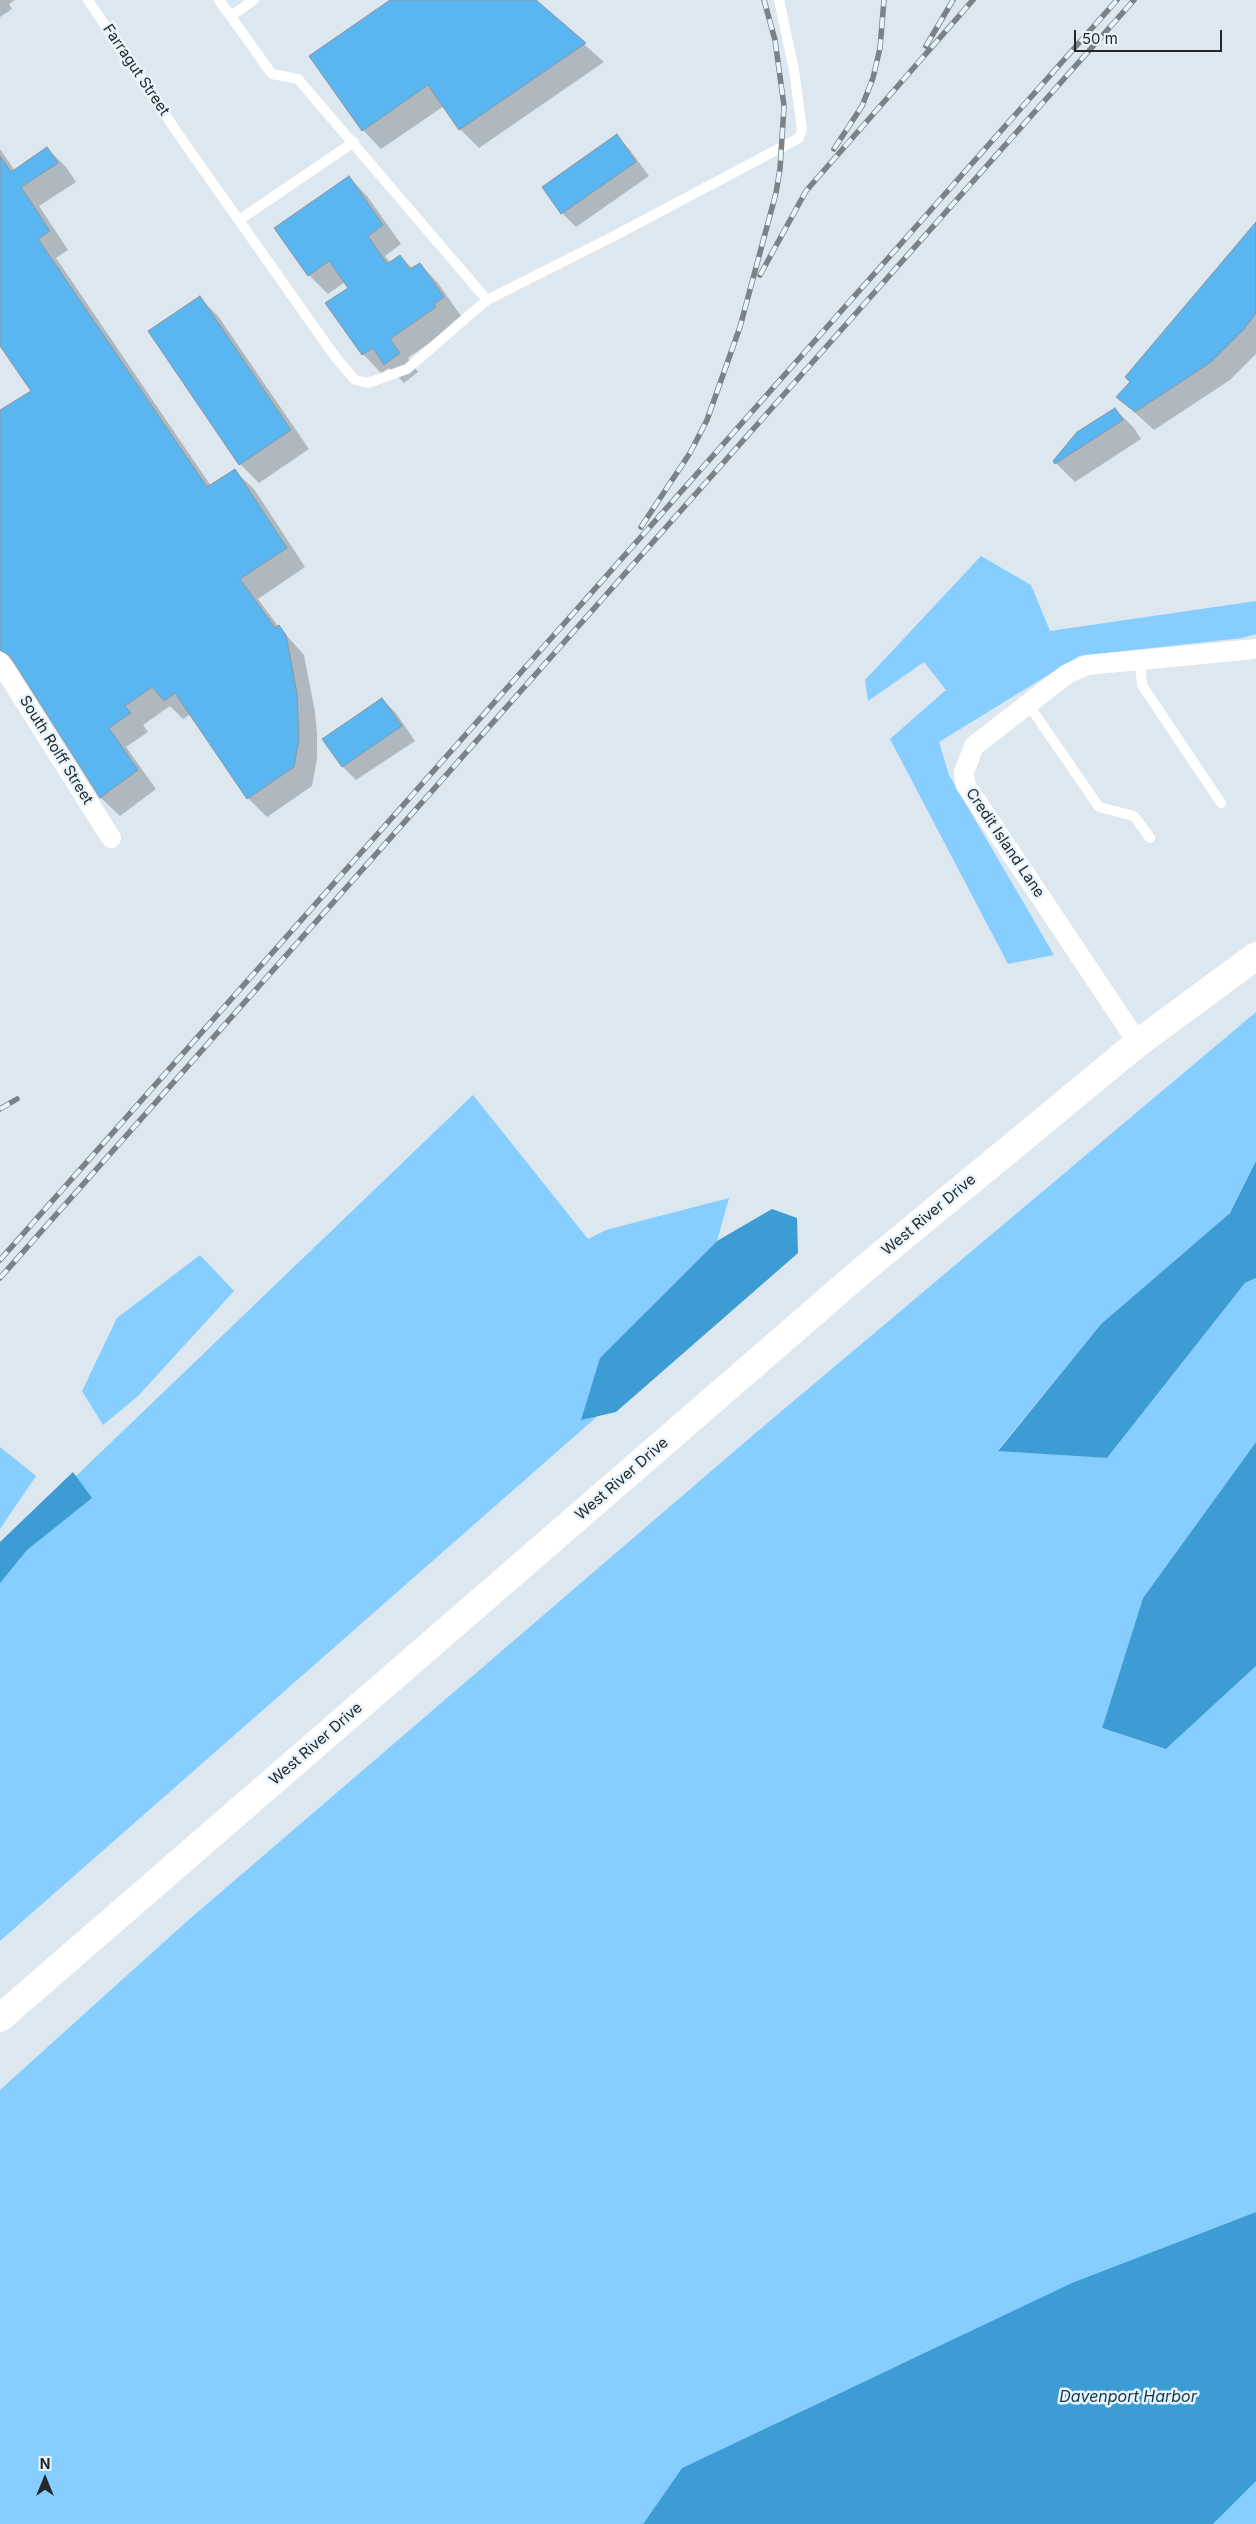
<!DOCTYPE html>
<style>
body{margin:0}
#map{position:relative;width:1256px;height:2524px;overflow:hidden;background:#dce7ef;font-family:Inter,sans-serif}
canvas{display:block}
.north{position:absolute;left:20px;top:2454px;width:50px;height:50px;-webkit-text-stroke:4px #e9f5fd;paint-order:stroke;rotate:0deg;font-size:14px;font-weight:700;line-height:20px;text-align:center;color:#24282b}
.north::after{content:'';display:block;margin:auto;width:18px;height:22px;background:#24282b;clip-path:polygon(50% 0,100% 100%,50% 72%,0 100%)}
.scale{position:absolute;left:1074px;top:30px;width:148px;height:22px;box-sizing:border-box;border:2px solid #24282b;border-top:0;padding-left:6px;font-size:15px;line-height:18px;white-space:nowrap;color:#24282b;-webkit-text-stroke:4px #e9f5fd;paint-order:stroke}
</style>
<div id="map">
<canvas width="1256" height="2524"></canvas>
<div class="north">N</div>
<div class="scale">50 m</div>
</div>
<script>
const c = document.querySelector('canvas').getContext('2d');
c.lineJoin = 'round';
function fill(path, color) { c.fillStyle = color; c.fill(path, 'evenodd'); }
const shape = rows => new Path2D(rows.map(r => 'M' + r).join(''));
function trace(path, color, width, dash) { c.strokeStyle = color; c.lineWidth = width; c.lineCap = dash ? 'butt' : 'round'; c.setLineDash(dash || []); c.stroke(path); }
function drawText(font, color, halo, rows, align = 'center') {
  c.font = font + ' Inter,sans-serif'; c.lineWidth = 5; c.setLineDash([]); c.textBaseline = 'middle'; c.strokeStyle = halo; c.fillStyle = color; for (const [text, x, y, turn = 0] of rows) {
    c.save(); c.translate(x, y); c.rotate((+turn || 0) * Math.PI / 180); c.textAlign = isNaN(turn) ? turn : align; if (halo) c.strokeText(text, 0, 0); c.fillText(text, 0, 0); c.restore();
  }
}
fill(shape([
 [981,556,1031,585,1050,631,1256,601,1256,634,1242,638,1079,656,939,742,949,775,1054,955,1008,964,890,739,946,690,924,662,868,701,865,680],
 [1256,1012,1256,1161,1230,1213,1101,1324,998,1450,1107,1458,1245,1283,1256,1278,1256,1442,1143,1598,1102,1728,1166,1749,1256,1666,1256,2212,1163,2248,895,2367,682,2468,643,2524,0,2524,0,2090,185,1923,752,1436],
 [473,1095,588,1239,606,1230,729,1198,717,1241,646,1312,675,1348,0,1941,0,1549],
 [200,1255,234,1291,138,1396,103,1425,82,1391,117,1318],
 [0,1447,36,1476,0,1529],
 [1256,2481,1256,2524,1213,2524,1252,2483]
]), '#85ceff');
fill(shape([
 [1256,1161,1256,1278,1245,1283,1107,1458,998,1451,1101,1324,1230,1213],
 [772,1209,797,1218,798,1253,616,1412,581,1420,600,1358,717,1241],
 [1256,1442,1256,1666,1166,1749,1102,1728,1143,1598],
 [73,1472,92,1498,27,1550,0,1583,0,1542],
 [1256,2212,1256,2481,1213,2524,643,2524,682,2468,1072,2283]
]), '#3e9cd5');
fill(shape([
 [0,0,15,0,9,4,12,9,0,17],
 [392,0,534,0,604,62,479,148,460,129,444,106,381,149,363,130],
 [617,136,630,150,649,176,576,227,562,213],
 [47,148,66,167,76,182,39,206,68,250,56,258,211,486,235,471,254,489,305,567,258,599,278,626,304,655,315,712,317,733,317,759,312,786,267,817,248,798,191,714,183,719,170,706,143,725,148,732,126,747,156,789,120,816,101,798,19,668,0,648,0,412,32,391,0,344,0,149,15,171],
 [349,177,367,196,401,244,385,256,391,263,400,256,413,269,420,264,438,283,461,316,452,323,454,326,408,358,418,372,404,383,389,368,381,373,363,354,350,288,345,282,328,294,309,275,276,228],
 [1256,224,1256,354,1230,380,1154,430,1118,397],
 [199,297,218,316,309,449,259,483,240,464,150,331],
 [1115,409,1134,428,1141,439,1075,482,1054,461],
 [382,699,396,713,415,741,356,780,342,766]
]), '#0003');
const building = shape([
 [390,0,536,0,586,43,459,130,428,85,362,131,309,56,390,0],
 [617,134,636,162,561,214,542,187,617,134],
 [47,147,58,163,21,187,50,231,38,239,207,487,235,469,287,548,240,579,275,628,279,625,286,635,297,693,299,740,294,767,247,799,175,693,164,701,152,687,125,706,131,713,109,728,138,770,100,798,10,656,0,650,0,410,31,391,0,346,0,156,11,172,47,147],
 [349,176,383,225,368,236,387,264,400,255,410,269,420,263,444,297,434,304,436,307,390,339,400,353,384,365,373,348,362,355,325,303,348,288,329,261,308,276,274,228,349,176],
 [1256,222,1256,313,1245,328,1211,362,1135,412,1116,397,1130,382,1125,377,1256,222],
 [200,296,291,430,239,465,148,331,200,296],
 [1115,408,1123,420,1055,464,1053,461,1077,432,1115,408],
 [382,698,402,726,342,767,322,739,382,698]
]);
fill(building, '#5ab6f1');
trace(building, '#8b959d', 1);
trace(shape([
 [88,0,183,141,336,358,355,380,368,383,407,369,487,300],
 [219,0,272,74,298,79,487,300,616,235,799,138,802,130,794,70,779,0],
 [231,16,254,0],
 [239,220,354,142],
 [1140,661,1142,685,1221,803],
 [1028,704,1099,807,1134,816,1150,838]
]), '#fff', 10);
trace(shape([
 [0,662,111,838],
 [1138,1043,965,784,964,772,974,746,1067,674,1087,665,1256,649]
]), '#fff', 20);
trace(shape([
 [0,2018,864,1269,1138,1043,1256,956]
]), '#fff', 28);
const rail = shape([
 [926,46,953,0],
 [834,149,862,106,873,78,880,48,884,0],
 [760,275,806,191,973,0],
 [641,527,690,453,707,420,740,327,776,193,780,169,784,106,775,40,764,0],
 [0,1109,17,1099],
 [0,1260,1117,0],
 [0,1278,1134,0]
]);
trace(rail, '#7a8187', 5.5);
trace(rail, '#e9f5fd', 4, [11]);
drawText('15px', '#24282b', '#e9f5fd', [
 ["Farragut Street",136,70,56],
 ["South Rolff Street",56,750,58],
 ["Credit Island Lane",1005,843,56],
 ["West River Drive",929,1215,-40],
 ["West River Drive",622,1479,-41],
 ["West River Drive",316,1744,-41]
]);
drawText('italic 16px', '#10384f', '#e9f5fd', [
 ["Davenport Harbor",1128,2397]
]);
</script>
